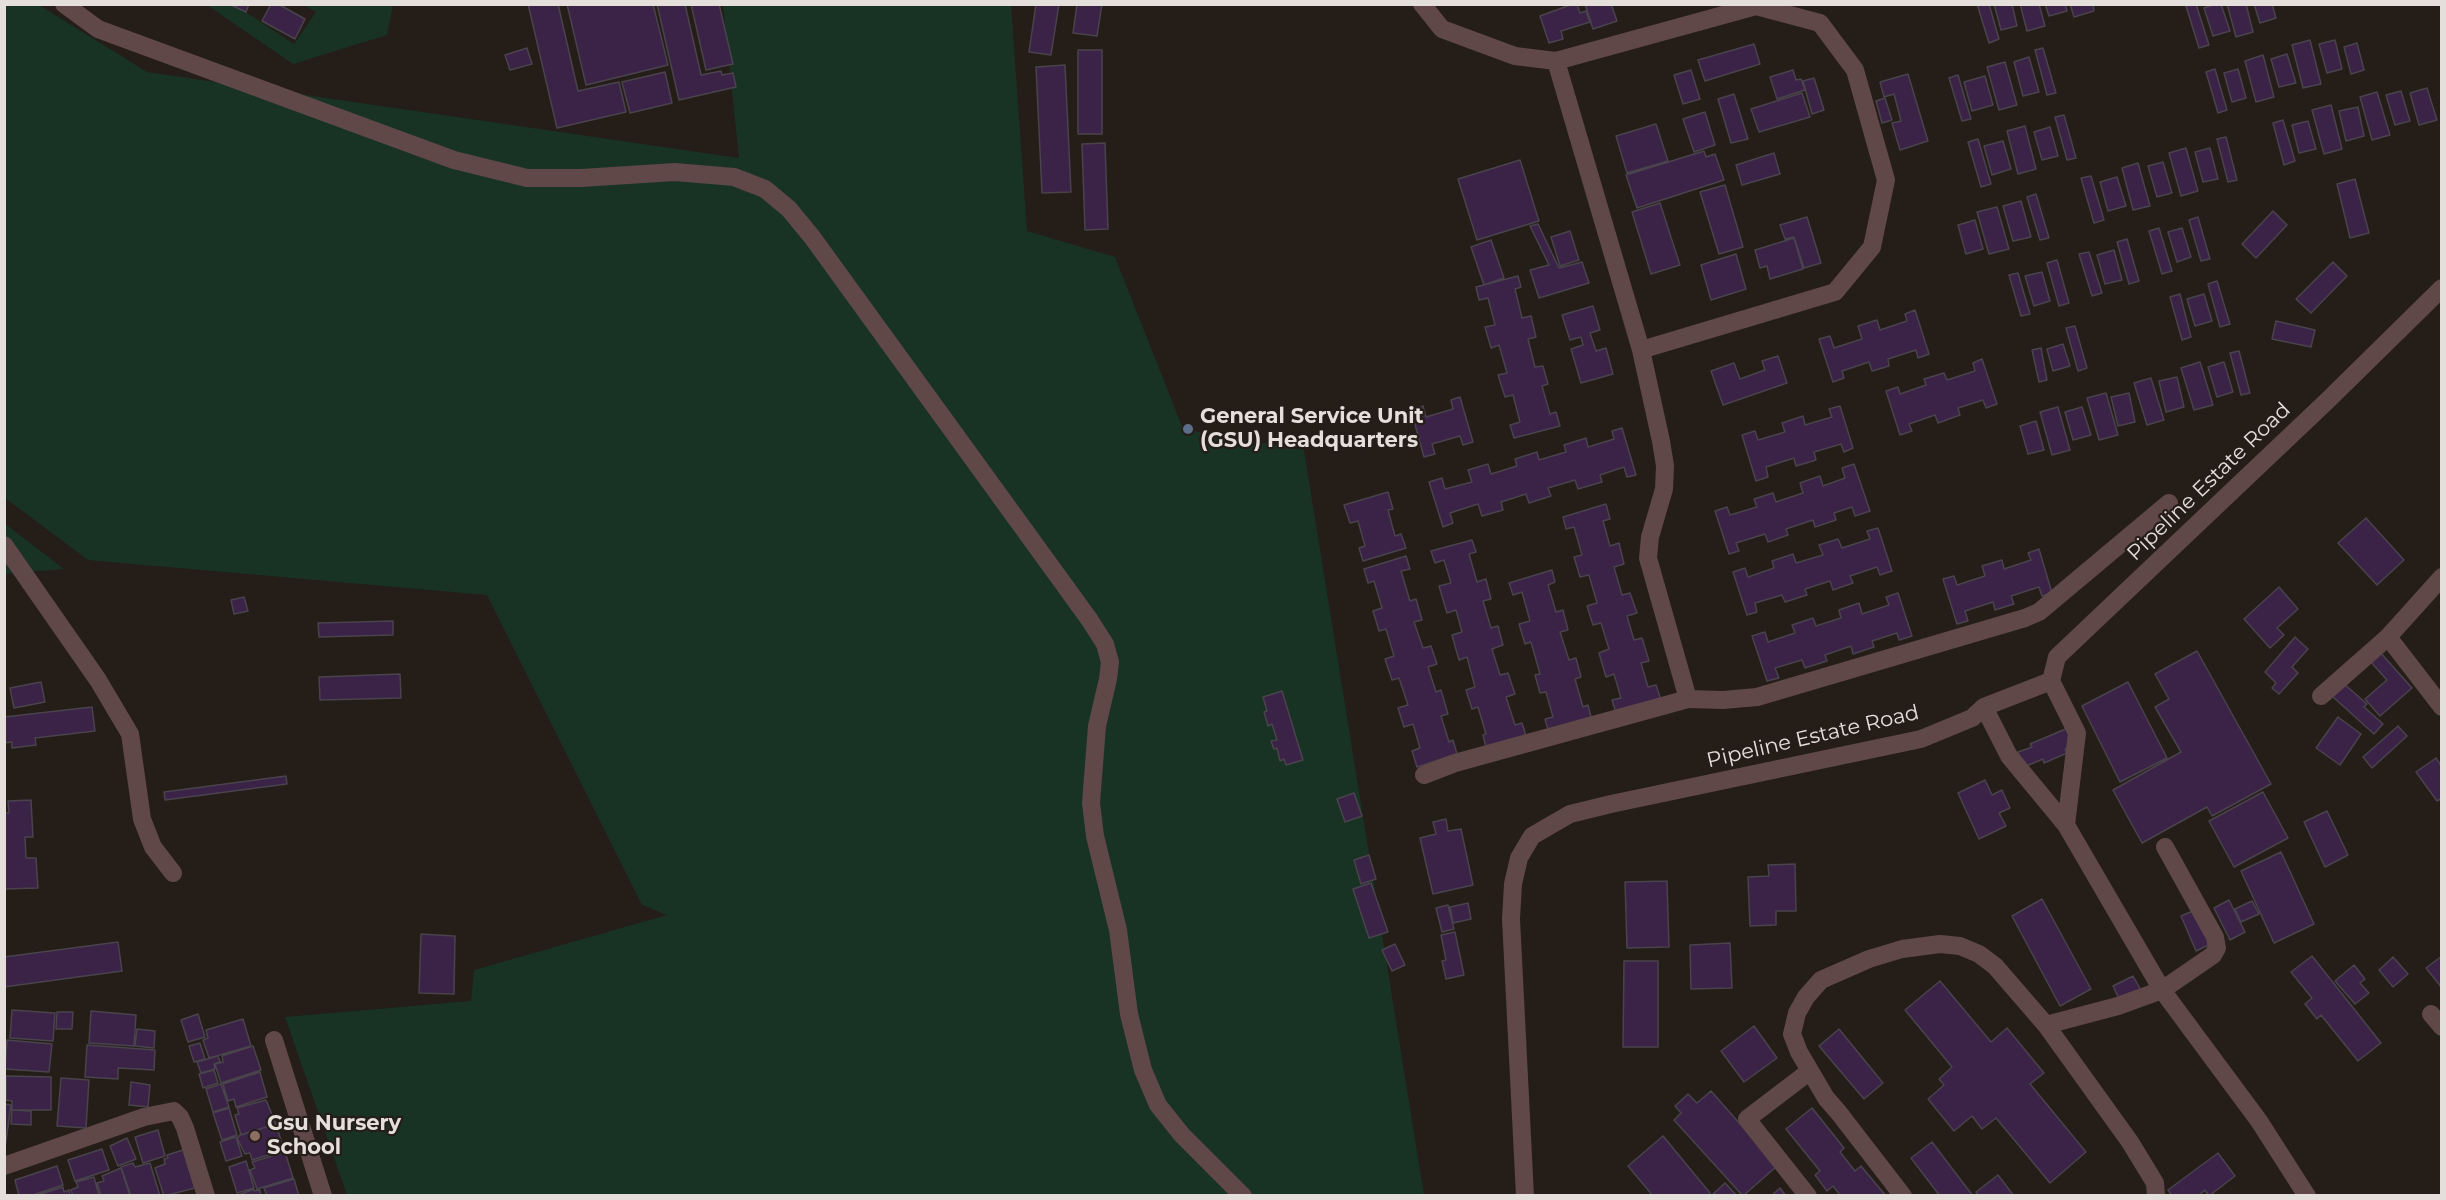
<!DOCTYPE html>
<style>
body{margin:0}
#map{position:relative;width:2446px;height:1200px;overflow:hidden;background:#251d18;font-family:Montserrat,sans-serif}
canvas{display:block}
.frame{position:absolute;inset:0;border:6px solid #e5dfdc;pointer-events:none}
</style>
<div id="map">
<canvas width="2446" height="1200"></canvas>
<div class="frame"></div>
</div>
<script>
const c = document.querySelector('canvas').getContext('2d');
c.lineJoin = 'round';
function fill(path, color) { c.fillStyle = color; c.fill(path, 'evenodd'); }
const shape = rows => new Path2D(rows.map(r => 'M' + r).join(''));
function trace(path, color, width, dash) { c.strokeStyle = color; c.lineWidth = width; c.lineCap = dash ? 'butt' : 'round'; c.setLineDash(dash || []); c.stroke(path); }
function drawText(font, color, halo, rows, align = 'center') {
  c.font = font + ' Montserrat,sans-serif'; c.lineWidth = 4.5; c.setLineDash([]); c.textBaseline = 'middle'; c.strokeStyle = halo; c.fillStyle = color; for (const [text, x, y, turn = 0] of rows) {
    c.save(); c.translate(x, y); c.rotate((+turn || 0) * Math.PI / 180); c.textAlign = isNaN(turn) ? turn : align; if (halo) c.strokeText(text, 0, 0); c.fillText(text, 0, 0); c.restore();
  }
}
fill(shape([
 [5,5,39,5,147,72,739,158,723,5,1011,5,1027,231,1115,257,1183,429,1304,450,1424,1195,347,1195,285,1017,471,1001,474,970,667,915,642,905,487,595,88,560,5,498],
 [207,5,235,5,294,44,316,12,303,5,393,5,387,35,293,64],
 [4,523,64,569,5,574]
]), '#183323');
const building = shape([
 [229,4,249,4,246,12,229,4],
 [271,4,278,4,305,19,295,39,262,21,271,4],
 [528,4,558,4,578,91,619,82,626,112,557,128,528,4],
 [567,4,653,4,668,65,586,85,567,4],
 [657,4,685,4,701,75,721,71,722,75,733,73,736,87,679,100,657,4],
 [691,4,719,4,733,64,706,70,691,4],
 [1036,4,1059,4,1051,55,1029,52,1036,4],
 [1077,4,1102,4,1097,36,1073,33,1077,4],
 [1573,4,1577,4,1580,13,1586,11,1590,22,1561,31,1563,39,1549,43,1540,16,1573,4],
 [1585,4,1611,4,1617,21,1593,29,1585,4],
 [1977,4,1989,4,1999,39,1989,43,1977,4],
 [1994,4,2012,4,2017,26,2001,30,1994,4],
 [2020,4,2039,4,2045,26,2027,31,2020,4],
 [2045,4,2065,4,2067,11,2049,16,2045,4],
 [2070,4,2093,4,2094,11,2074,17,2070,4],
 [2196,4,2209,45,2199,48,2186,6,2196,4],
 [2215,4,2221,4,2230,31,2213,36,2204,8,2215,4],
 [2227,4,2246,4,2253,32,2236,37,2227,4],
 [2254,4,2272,4,2276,18,2260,23,2254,4],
 [2310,40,2321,84,2303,88,2292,45,2310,40],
 [2335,40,2342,69,2327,73,2319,44,2335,40],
 [2357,43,2364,70,2351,74,2344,47,2357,43],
 [1754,44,1760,64,1705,81,1698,60,1754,44],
 [527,48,532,64,510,70,505,55,527,48],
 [2043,48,2056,93,2047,95,2035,50,2043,48],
 [1078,50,1102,50,1102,134,1078,134,1078,50],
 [2287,54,2296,83,2279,87,2271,59,2287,54],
 [2263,55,2274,97,2256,102,2245,61,2263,55],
 [2029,57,2039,92,2023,96,2014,62,2029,57],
 [2005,62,2017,105,1999,110,1987,67,2005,62],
 [1065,65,1071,192,1042,193,1036,67,1065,65],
 [2215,69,2227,110,2218,113,2206,72,2215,69],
 [2238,69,2246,98,2232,102,2224,73,2238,69],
 [1691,70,1700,99,1683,104,1674,75,1691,70],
 [1793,70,1796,80,1801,79,1805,90,1777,99,1770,77,1793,70],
 [665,72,672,103,630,113,622,82,665,72],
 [1908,74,1928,141,1900,150,1892,123,1901,121,1894,94,1884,97,1880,82,1908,74],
 [1958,75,1971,119,1962,121,1949,78,1958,75],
 [1985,76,1993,105,1972,111,1964,82,1985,76],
 [1814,78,1824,110,1812,114,1803,81,1814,78],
 [2427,88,2437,120,2419,125,2410,93,2427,88],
 [2401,91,2410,121,2395,125,2386,95,2401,91],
 [2377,92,2390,135,2372,140,2360,97,2377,92],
 [1802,93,1810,117,1759,132,1751,109,1802,93],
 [1734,94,1748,139,1731,143,1718,99,1734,94],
 [1885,98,1892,120,1882,123,1876,101,1885,98],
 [2331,105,2342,149,2324,154,2312,110,2331,105],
 [2358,107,2364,136,2346,141,2339,111,2358,107],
 [1705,112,1715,145,1694,152,1683,119,1705,112],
 [2064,115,2076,158,2067,160,2055,117,2064,115],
 [2283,120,2295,161,2284,165,2273,123,2283,120],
 [2308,121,2316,149,2299,153,2292,125,2308,121],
 [1656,124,1668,161,1627,173,1616,136,1656,124],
 [2025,126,2036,169,2018,174,2007,131,2025,126],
 [2050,127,2058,156,2042,160,2034,132,2050,127],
 [2226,137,2237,180,2228,182,2217,139,2226,137],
 [1978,139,1991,184,1981,187,1968,142,1978,139],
 [2003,141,2011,169,1992,175,1984,146,2003,141],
 [1105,143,1108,229,1085,230,1082,144,1105,143],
 [2186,148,2198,191,2181,196,2169,153,2186,148],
 [2210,148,2218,179,2203,182,2195,152,2210,148],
 [1704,151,1706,157,1715,154,1724,180,1637,208,1626,175,1704,151],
 [1774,153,1780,174,1742,185,1736,165,1774,153],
 [1520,160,1539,221,1477,240,1458,179,1520,160],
 [2163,162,2172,193,2157,197,2148,166,2163,162],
 [2138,163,2150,206,2133,210,2122,168,2138,163],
 [2091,176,2104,220,2094,223,2081,178,2091,176],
 [2117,177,2126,206,2108,211,2100,182,2117,177],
 [2355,179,2369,233,2350,238,2337,184,2355,179],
 [1725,185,1743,247,1719,254,1700,192,1725,185],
 [2036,194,2049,238,2040,240,2027,197,2036,194],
 [2021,201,2031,237,2013,241,2003,206,2021,201],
 [1660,203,1680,265,1651,274,1632,212,1660,203],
 [1997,207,2009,249,1989,254,1977,212,1997,207],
 [2273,211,2287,225,2256,258,2242,244,2273,211],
 [1807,217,1821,263,1804,268,1794,237,1785,239,1780,225,1807,217],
 [2198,217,2210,259,2201,261,2189,220,2198,217],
 [1975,220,1983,249,1966,254,1958,225,1975,220],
 [1538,224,1559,268,1582,262,1589,283,1539,298,1530,270,1549,265,1530,226,1538,224],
 [2159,228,2172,271,2162,274,2149,231,2159,228],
 [2182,228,2191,257,2177,262,2168,232,2182,228],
 [1570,231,1579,260,1560,266,1551,237,1570,231],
 [1794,238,1803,269,1770,279,1767,266,1760,268,1755,250,1794,238],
 [2127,239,2139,281,2129,284,2117,242,2127,239],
 [1491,240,1504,278,1484,285,1471,247,1491,240],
 [2114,250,2122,280,2105,284,2097,255,2114,250],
 [2089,252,2102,293,2092,296,2079,254,2089,252],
 [1736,254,1746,289,1711,300,1701,265,1736,254],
 [2057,260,2069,303,2059,306,2047,263,2057,260],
 [2333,262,2347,276,2311,313,2296,299,2333,262],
 [2042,272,2050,301,2034,306,2025,276,2042,272],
 [2018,273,2030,314,2021,316,2009,275,2018,273],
 [1518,276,1521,287,1515,289,1522,318,1531,316,1536,337,1528,339,1535,367,1543,366,1548,384,1542,386,1550,414,1556,412,1560,426,1514,438,1510,425,1520,422,1513,395,1505,397,1498,375,1507,373,1499,345,1491,348,1485,327,1495,325,1488,298,1479,300,1476,287,1518,276],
 [2217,281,2230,324,2220,327,2208,284,2217,281],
 [2180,294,2191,337,2182,340,2170,297,2180,294],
 [2204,294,2212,321,2195,326,2187,299,2204,294],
 [1593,306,1600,330,1590,333,1596,351,1606,348,1613,374,1581,383,1571,349,1583,345,1581,337,1570,340,1562,315,1593,306],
 [1915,310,1929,354,1918,358,1916,350,1888,359,1889,366,1872,371,1869,362,1842,371,1844,378,1833,382,1819,339,1830,336,1834,348,1862,339,1858,326,1877,320,1880,330,1907,321,1905,314,1915,310],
 [2276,321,2315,330,2311,347,2272,339,2276,321],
 [2075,326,2087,368,2078,371,2066,328,2075,326],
 [2063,344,2070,366,2053,371,2047,349,2063,344],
 [2041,348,2047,380,2039,382,2032,350,2041,348],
 [2239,351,2250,393,2241,395,2230,353,2239,351],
 [1778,356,1787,383,1723,405,1711,371,1734,363,1740,379,1765,370,1762,361,1778,356],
 [1982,359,1997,404,1986,408,1983,400,1958,408,1960,415,1938,423,1935,415,1909,424,1912,431,1900,435,1886,391,1898,387,1900,394,1926,385,1924,379,1944,373,1947,380,1975,371,1973,363,1982,359],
 [2200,362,2213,405,2194,410,2181,368,2200,362],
 [2224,362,2233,392,2217,397,2208,367,2224,362],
 [2177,377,2184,407,2166,412,2159,381,2177,377],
 [2151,378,2164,420,2147,425,2134,383,2151,378],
 [2106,393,2118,435,2099,440,2087,398,2106,393],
 [2129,393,2135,422,2118,426,2111,397,2129,393],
 [1460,397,1473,442,1463,445,1460,436,1432,444,1435,454,1424,457,1411,410,1423,406,1426,417,1453,409,1451,400,1460,397],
 [1840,406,1853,448,1844,452,1841,444,1814,452,1816,460,1796,466,1794,458,1766,467,1768,477,1756,481,1742,435,1755,431,1758,440,1785,432,1782,423,1803,416,1805,425,1832,417,1829,409,1840,406],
 [2058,407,2070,450,2052,455,2040,412,2058,407],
 [2082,407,2091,435,2073,440,2065,412,2082,407],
 [2036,421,2044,450,2028,454,2020,426,2036,421],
 [1622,428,1636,475,1627,477,1624,467,1600,475,1602,482,1578,489,1575,480,1548,488,1551,496,1529,503,1526,494,1501,502,1503,510,1482,516,1478,504,1450,513,1453,523,1443,527,1429,482,1442,478,1445,489,1472,482,1468,470,1488,464,1491,474,1517,466,1515,459,1537,452,1539,460,1566,452,1564,445,1586,438,1588,447,1614,439,1612,431,1622,428],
 [1854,464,1870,511,1855,516,1852,507,1834,513,1836,520,1815,527,1813,520,1786,529,1788,535,1768,542,1765,534,1736,543,1739,551,1729,554,1715,511,1727,507,1730,515,1757,507,1754,499,1773,493,1776,502,1803,493,1800,483,1820,476,1823,486,1845,478,1842,468,1854,464],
 [1388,492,1393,509,1388,510,1395,536,1401,534,1406,548,1363,561,1359,548,1365,546,1358,521,1350,523,1344,505,1388,492],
 [1606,504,1610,519,1603,521,1610,546,1619,543,1624,564,1614,567,1622,595,1630,593,1637,613,1627,616,1634,640,1642,638,1649,661,1641,663,1648,687,1656,685,1661,700,1616,713,1612,700,1621,698,1614,674,1606,677,1599,653,1609,649,1601,623,1593,625,1587,606,1597,603,1589,575,1580,577,1574,557,1582,555,1574,527,1566,529,1563,517,1606,504],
 [2366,518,2404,560,2377,585,2338,543,2366,518],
 [1878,528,1892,571,1880,575,1877,567,1850,576,1853,583,1833,590,1830,581,1805,589,1807,595,1785,602,1782,595,1755,603,1757,612,1747,615,1733,572,1745,568,1748,577,1774,568,1772,561,1793,554,1796,563,1823,555,1819,545,1838,539,1842,548,1870,539,1867,531,1878,528],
 [1472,540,1476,552,1469,554,1477,582,1486,579,1491,599,1483,601,1491,628,1498,626,1503,645,1492,649,1500,675,1508,673,1515,694,1506,697,1515,725,1522,723,1526,736,1486,747,1483,735,1486,734,1478,707,1472,709,1466,690,1475,687,1467,657,1459,660,1452,635,1462,632,1456,610,1447,613,1439,586,1451,583,1444,560,1435,563,1431,551,1472,540],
 [2039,549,2052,593,2042,596,2039,587,2011,596,2014,604,1995,610,1993,602,1965,611,1968,621,1957,624,1943,579,1954,576,1957,585,1985,576,1982,566,2002,560,2004,569,2031,560,2028,553,2039,549],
 [1406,556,1410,569,1401,571,1410,601,1416,599,1422,620,1414,622,1423,648,1431,646,1437,664,1428,667,1436,692,1441,690,1448,714,1441,716,1449,742,1453,740,1457,754,1417,767,1412,751,1420,748,1413,724,1404,727,1398,708,1408,705,1399,678,1392,680,1385,659,1394,656,1386,629,1379,631,1373,611,1382,608,1374,581,1368,583,1364,569,1406,556],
 [1552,570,1555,582,1548,585,1556,612,1563,610,1568,630,1560,632,1569,660,1576,658,1581,677,1575,679,1583,707,1588,705,1591,717,1548,730,1545,719,1553,717,1546,692,1540,693,1535,675,1540,674,1531,642,1525,644,1519,624,1530,621,1522,592,1513,595,1509,583,1552,570],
 [2279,587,2298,609,2277,628,2284,635,2270,648,2244,619,2279,587],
 [1898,593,1912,636,1899,640,1897,633,1872,641,1874,647,1853,654,1851,646,1825,655,1827,661,1805,668,1802,660,1775,668,1779,678,1767,681,1752,636,1765,632,1768,642,1795,633,1792,625,1813,618,1816,626,1841,618,1839,610,1859,603,1862,614,1889,605,1886,597,1898,593],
 [244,597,248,611,234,614,231,600,244,597],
 [393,621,393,635,319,637,318,623,393,621],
 [2295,637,2308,649,2292,667,2298,673,2279,694,2272,688,2276,683,2265,672,2295,637],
 [2197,651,2271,784,2212,816,2207,807,2142,843,2113,790,2181,752,2155,707,2169,699,2155,674,2197,651],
 [2379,651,2412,688,2380,716,2365,699,2387,680,2369,660,2379,651],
 [400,674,401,698,320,700,319,677,400,674],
 [41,682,45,702,14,708,10,688,41,682],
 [2128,682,2167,758,2120,782,2082,706,2128,682],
 [2343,683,2367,704,2364,707,2383,724,2374,734,2332,696,2343,683],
 [1282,691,1303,760,1286,765,1284,759,1280,761,1277,748,1274,749,1271,741,1277,740,1272,724,1268,726,1264,712,1267,711,1263,697,1282,691],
 [92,707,95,731,35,738,36,745,12,748,12,742,4,743,4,717,92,707],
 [2338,717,2361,734,2340,765,2316,748,2338,717],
 [2398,726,2407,736,2372,768,2363,757,2398,726],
 [2068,728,2075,745,2065,749,2067,753,2044,763,2043,759,2024,767,2018,752,2032,747,2030,744,2068,728],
 [2436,758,2442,767,2442,798,2437,801,2416,772,2436,758],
 [286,776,287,784,165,800,164,792,286,776],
 [1985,780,1992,795,2002,790,2010,808,1999,813,2006,826,1979,839,1958,793,1985,780],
 [2263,792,2288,838,2234,867,2209,821,2263,792],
 [1354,793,1362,816,1345,822,1337,799,1354,793],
 [31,800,33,837,25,837,26,858,36,858,38,888,4,889,4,813,9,813,8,801,31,800],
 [2327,811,2348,855,2325,867,2304,822,2327,811],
 [1446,819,1448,831,1461,829,1473,885,1433,894,1420,838,1436,834,1433,822,1446,819],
 [2281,852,2314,924,2274,943,2241,871,2281,852],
 [1369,855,1376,879,1361,884,1354,860,1369,855],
 [1795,864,1796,911,1776,911,1776,925,1750,926,1748,877,1769,876,1768,865,1795,864],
 [1667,881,1669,947,1627,948,1625,882,1667,881],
 [1371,883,1388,932,1369,938,1353,889,1371,883],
 [2042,899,2091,989,2060,1006,2012,916,2042,899],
 [2229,900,2245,932,2230,940,2214,908,2229,900],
 [2252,901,2259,914,2241,922,2235,909,2252,901],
 [1468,903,1471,919,1453,923,1450,907,1468,903],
 [1448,905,1454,929,1442,932,1436,908,1448,905],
 [2195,910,2211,944,2196,951,2181,916,2195,910],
 [1455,932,1464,975,1446,979,1442,961,1446,960,1441,935,1455,932],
 [421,934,455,936,454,994,419,993,421,934],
 [118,942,122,971,4,987,4,957,118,942],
 [1730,943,1732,988,1691,989,1690,945,1730,943],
 [1395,944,1405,965,1392,971,1382,950,1395,944],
 [2312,956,2381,1043,2358,1061,2321,1015,2317,1019,2305,1004,2312,998,2291,972,2312,956],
 [2442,956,2442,988,2426,968,2442,956],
 [2393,957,2408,974,2393,987,2379,970,2393,957],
 [1624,961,1658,961,1658,1047,1623,1047,1624,961],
 [2354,965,2365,979,2360,983,2369,993,2355,1004,2335,981,2354,965],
 [2133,976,2142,992,2121,1003,2113,986,2133,976],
 [1940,981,1991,1042,2007,1028,2044,1073,2030,1084,2086,1152,2050,1183,1996,1118,1982,1129,1972,1116,1954,1131,1928,1099,1944,1085,1939,1079,1952,1067,1905,1010,1940,981],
 [12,1010,55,1013,53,1041,10,1038,12,1010],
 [91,1011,136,1015,134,1046,89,1043,91,1011],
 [57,1012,73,1012,72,1029,56,1029,57,1012],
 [198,1014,205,1037,188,1042,181,1020,198,1014],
 [243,1019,251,1046,209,1058,203,1040,208,1038,206,1030,243,1019],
 [1754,1026,1777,1058,1744,1082,1721,1051,1754,1026],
 [137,1029,155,1031,154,1048,135,1046,137,1029],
 [1839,1029,1883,1083,1864,1099,1819,1046,1839,1029],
 [7,1040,52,1044,49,1072,5,1069,7,1040],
 [200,1043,205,1059,194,1062,189,1046,200,1043],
 [87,1045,155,1050,154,1070,118,1068,118,1079,85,1077,87,1045],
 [253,1046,261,1070,221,1083,215,1064,223,1062,222,1056,253,1046],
 [218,1056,220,1062,214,1064,215,1069,201,1073,197,1062,218,1056],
 [214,1070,218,1083,203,1088,199,1074,214,1070],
 [260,1072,267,1097,236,1107,234,1099,228,1101,223,1084,260,1072],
 [6,1076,51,1077,51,1110,12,1110,12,1101,6,1100,6,1076],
 [61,1078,89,1080,86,1128,57,1126,61,1078],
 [131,1082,150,1085,148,1107,129,1105,131,1082],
 [221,1084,229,1107,213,1112,206,1089,221,1084],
 [1711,1091,1777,1166,1743,1196,1674,1120,1681,1113,1675,1106,1688,1094,1697,1103,1711,1091],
 [266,1100,276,1124,241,1135,235,1115,239,1114,237,1108,266,1100],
 [4,1104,11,1105,5,1148,4,1148,4,1104],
 [229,1108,237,1135,222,1140,213,1113,229,1108],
 [1812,1108,1844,1148,1840,1152,1855,1171,1861,1166,1886,1196,1841,1196,1833,1186,1827,1191,1815,1175,1820,1171,1786,1129,1812,1108],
 [12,1110,31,1111,31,1125,11,1124,12,1110],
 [276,1124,284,1150,252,1160,250,1153,245,1154,237,1138,240,1135,276,1124],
 [158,1130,165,1156,143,1163,135,1137,158,1130],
 [1663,1136,1710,1193,1707,1196,1653,1196,1628,1166,1663,1136],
 [236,1137,242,1156,226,1161,220,1142,236,1137],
 [127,1138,136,1159,118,1166,110,1146,127,1138],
 [1932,1142,1973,1196,1940,1196,1911,1158,1932,1142],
 [102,1149,109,1170,75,1181,68,1160,102,1149],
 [183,1150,195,1188,164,1196,155,1168,165,1164,164,1159,168,1158,167,1155,183,1150],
 [285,1152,293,1178,257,1189,250,1170,255,1168,252,1162,285,1152],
 [2218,1153,2235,1176,2209,1196,2205,1190,2198,1196,2172,1196,2168,1190,2218,1153],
 [246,1161,254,1188,237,1193,229,1167,246,1161],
 [133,1163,135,1167,150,1163,160,1196,131,1196,121,1167,133,1163],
 [57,1166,63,1185,30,1196,19,1196,15,1180,57,1166],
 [121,1168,130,1196,101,1196,97,1183,104,1181,102,1176,121,1168],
 [1998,1175,2014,1196,1979,1196,1976,1192,1998,1175],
 [94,1177,99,1196,73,1196,71,1190,78,1187,76,1182,94,1177],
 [294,1179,299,1196,267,1196,264,1188,294,1179],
 [1725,1183,1737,1196,1711,1196,1725,1183],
 [63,1187,64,1192,69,1190,70,1196,42,1196,41,1194,63,1187],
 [1780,1188,1786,1196,1771,1196,1780,1188],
 [254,1189,254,1191,260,1190,261,1196,236,1196,254,1189]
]);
fill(building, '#3b2348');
trace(building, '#49434c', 1.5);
trace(shape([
 [64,4,98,29,454,160,527,178,581,178,675,172,734,177,765,189,789,209,812,237,1089,619,1105,644,1110,662,1108,679,1097,726,1091,803,1095,836,1118,930,1129,1014,1143,1070,1158,1105,1182,1135,1243,1196],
 [1422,4,1442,29,1515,56,1556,61,1756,6,1820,23,1855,70,1886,180,1872,247,1835,292,1641,350],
 [1556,61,1641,350,1661,441,1665,466,1664,489,1650,537,1648,558,1688,699],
 [4,545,98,680,130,734,142,819,153,847,173,873],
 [2388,637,2442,707],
 [2051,681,2077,733,2066,825],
 [2321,696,2388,637,2442,577],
 [1984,707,2009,756,2066,825,2162,990,2259,1121,2307,1196],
 [1424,775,1455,763,1688,699,1723,700,1757,697,2025,618,2039,612,2169,503],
 [2431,1014,2442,1027],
 [2046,1025,2118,1006,2162,990,2213,955,2217,948,2215,937,2165,847],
 [274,1040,323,1196],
 [4,1166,144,1117,174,1111,180,1117,185,1128,206,1196],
 [1525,1196,1511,919,1513,884,1519,858,1532,836,1570,814,1611,804,1921,739,1972,718,1984,707,2051,681,2057,657,2327,401,2442,288],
 [1808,1196,1747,1119,1810,1071],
 [1903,1196,1839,1113,1826,1098,1799,1052,1792,1034,1797,1013,1806,997,1821,980,1869,959,1902,949,1940,944,1960,946,1979,954,1995,966,2046,1025,2130,1142,2155,1183,2156,1196]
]), '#5f4847', 18);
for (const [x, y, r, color] of [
 [1188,429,6,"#5c6f8a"],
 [255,1136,6,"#8d6e63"]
]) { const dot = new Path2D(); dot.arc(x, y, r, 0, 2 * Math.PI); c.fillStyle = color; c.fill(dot); trace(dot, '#251d18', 2); }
drawText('bold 21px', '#e5dfdc', '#251d18', [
 ["General Service Unit",1200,417],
 ["(GSU) Headquarters",1200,441],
 ["Gsu Nursery",267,1124],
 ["School",267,1148]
], 'left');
drawText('21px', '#e5dfdc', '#251d18', [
 ["Pipeline Estate Road",2209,482,-44],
 ["Pipeline Estate Road",1813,737,-13]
]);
</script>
